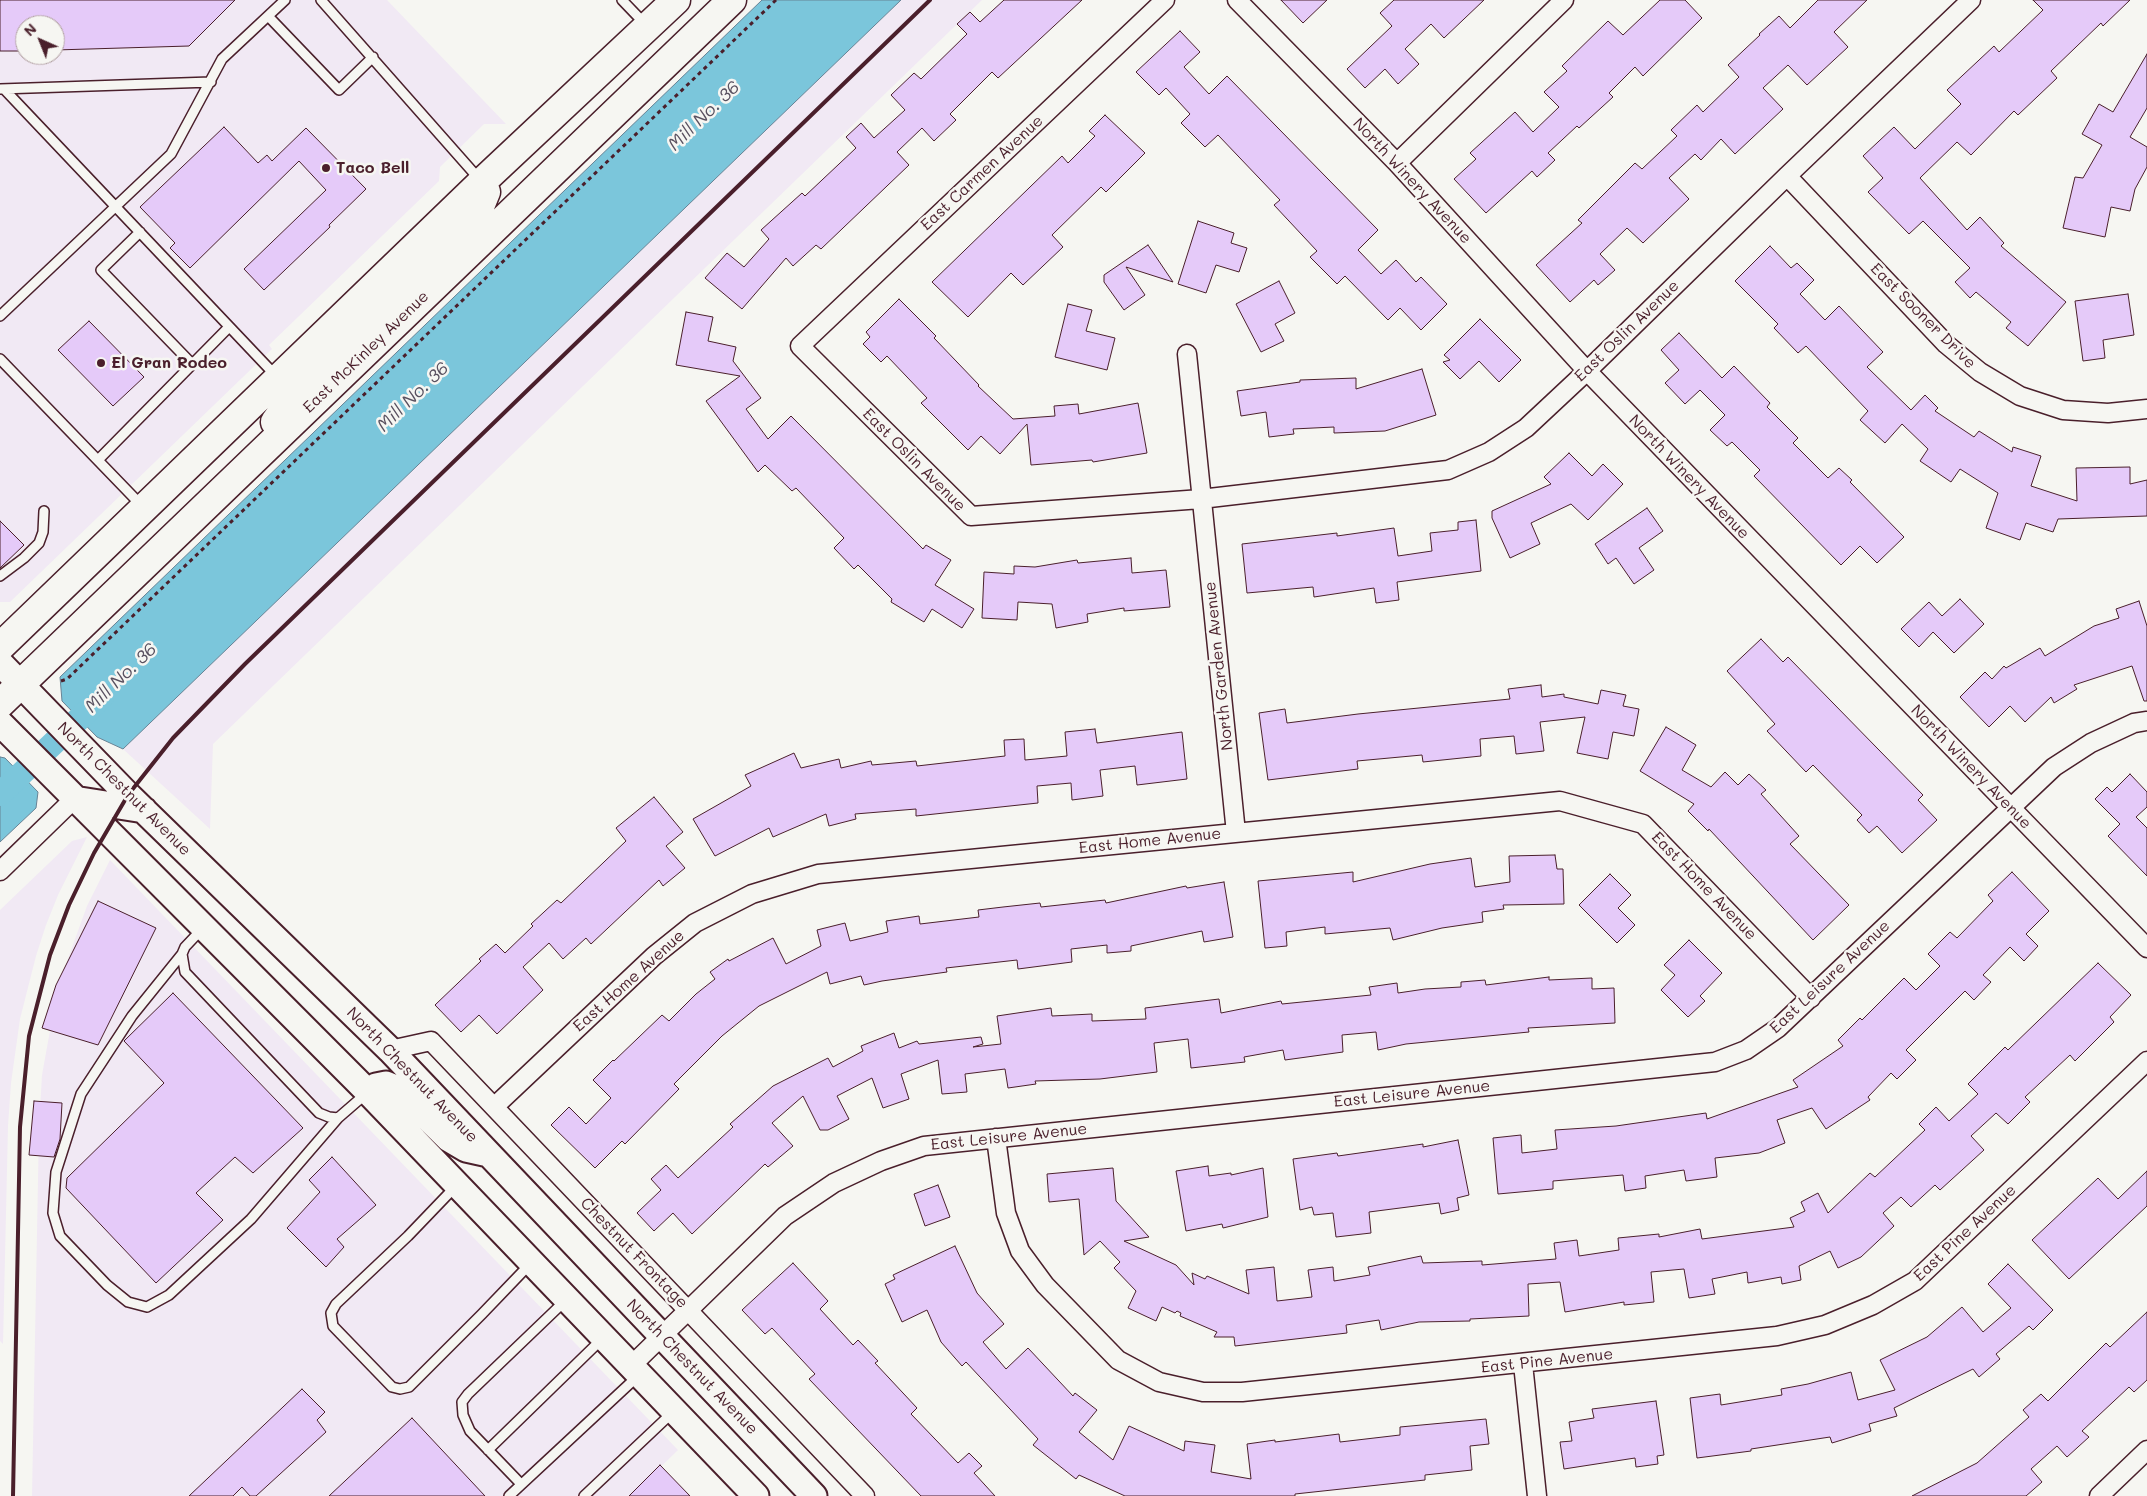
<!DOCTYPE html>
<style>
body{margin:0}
#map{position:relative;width:2147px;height:1496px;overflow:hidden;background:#f6f6f2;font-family:Mali,sans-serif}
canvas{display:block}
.north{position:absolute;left:15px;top:15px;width:50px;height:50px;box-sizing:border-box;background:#f6f6f2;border:1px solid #b1a0a2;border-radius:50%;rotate:316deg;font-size:14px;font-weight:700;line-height:20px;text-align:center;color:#4a1f2b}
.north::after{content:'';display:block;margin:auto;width:18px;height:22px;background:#4a1f2b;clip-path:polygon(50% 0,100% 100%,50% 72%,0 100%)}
</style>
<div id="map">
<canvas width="2147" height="1496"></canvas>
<div class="north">N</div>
</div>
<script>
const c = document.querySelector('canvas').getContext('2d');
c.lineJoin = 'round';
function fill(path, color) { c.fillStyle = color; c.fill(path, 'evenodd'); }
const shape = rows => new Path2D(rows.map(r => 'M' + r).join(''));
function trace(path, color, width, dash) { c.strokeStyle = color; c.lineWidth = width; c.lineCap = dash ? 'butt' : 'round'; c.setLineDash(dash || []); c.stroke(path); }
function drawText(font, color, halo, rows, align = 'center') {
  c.font = font + ' Mali,sans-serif'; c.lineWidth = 5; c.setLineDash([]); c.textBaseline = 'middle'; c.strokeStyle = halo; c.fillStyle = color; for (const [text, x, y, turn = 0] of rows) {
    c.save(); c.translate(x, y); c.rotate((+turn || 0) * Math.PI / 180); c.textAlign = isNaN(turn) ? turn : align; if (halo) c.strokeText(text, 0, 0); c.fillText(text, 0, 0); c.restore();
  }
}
fill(shape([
 [0,0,387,0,506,124,484,124,440,167,439,181,269,345,272,349,10,602,0,602],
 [25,25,55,25,55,55,25,55],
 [901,0,982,0,213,744,210,829,123,749],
 [87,837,58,895,46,925,36,956,20,1019,11,1083,8,1126,3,1344,0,1341,0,910,72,841],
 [110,860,678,1450,631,1496,32,1496,39,1127,42,1075,53,1014,66,964,87,906]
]), '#f1e9f4');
const water = shape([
 [762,0,901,0,123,749,97,737,62,701,60,677,762,0],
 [0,757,5,758,38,792,36,808,0,842,0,757]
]);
fill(water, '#7bc6db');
trace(water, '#678395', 1);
trace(shape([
 [0,794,102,697]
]), '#7bc6db', 24);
const building = shape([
 [0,0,235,0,189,46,55,50,55,25,25,25,25,51,0,51,0,0],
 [1004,0,1082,0,998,78,992,72,950,114,956,120,934,141,922,128,897,152,909,165,821,249,816,245,793,266,786,258,742,309,705,278,727,253,744,267,769,239,761,230,802,193,805,196,856,148,846,137,861,123,874,138,905,110,891,95,914,73,921,79,967,34,957,24,970,12,980,22,1004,0],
 [1281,0,1327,0,1303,23,1281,0],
 [1394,0,1484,0,1444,38,1431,24,1405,49,1419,64,1398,84,1385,69,1365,88,1347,69,1392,26,1380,13,1394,0],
 [1660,0,1685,0,1702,18,1643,76,1635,67,1609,93,1613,97,1579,128,1577,126,1548,153,1555,160,1537,177,1532,171,1486,213,1454,179,1476,159,1470,153,1515,112,1533,132,1559,107,1544,92,1567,71,1562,66,1608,21,1623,35,1660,0],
 [1818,0,1867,0,1834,32,1848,47,1807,85,1788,65,1763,88,1783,109,1735,154,1721,139,1701,160,1695,154,1669,178,1689,199,1643,243,1627,228,1600,254,1615,270,1598,285,1594,280,1570,302,1536,265,1582,223,1578,220,1635,163,1642,169,1677,136,1671,130,1697,105,1703,112,1739,77,1728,65,1760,35,1759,34,1779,16,1790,28,1818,0],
 [2033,0,2130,0,2103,26,2101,23,2051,71,2057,78,2018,115,2014,111,1971,155,1957,142,1920,178,1967,230,1980,217,2004,243,2001,246,2066,302,2028,346,2006,328,2011,322,1976,292,1970,298,1955,282,1970,268,1923,221,1909,234,1868,192,1883,178,1863,156,1894,127,1915,149,1961,104,1947,90,1994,46,1999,52,2043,10,2033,0],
 [1180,31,1200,52,1184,67,1209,94,1227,76,1378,230,1358,250,1381,274,1396,260,1416,282,1421,277,1447,304,1421,330,1400,308,1388,320,1345,276,1337,284,1310,257,1317,251,1274,205,1280,200,1218,135,1205,147,1181,123,1190,114,1166,88,1159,95,1136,72,1180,31],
 [2147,54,2147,108,2130,137,2147,147,2147,167,2135,189,2130,211,2111,207,2105,237,2063,228,2075,177,2083,178,2102,145,2082,134,2099,104,2113,112,2147,54],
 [1105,115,1145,153,1106,192,1101,187,1052,235,1063,247,1023,285,1011,273,968,317,932,282,1062,156,1068,163,1095,136,1089,131,1105,115],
 [224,127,258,163,267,155,272,161,306,128,366,189,329,225,330,227,264,290,244,269,326,190,299,161,190,268,170,248,175,243,140,207,224,127],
 [1198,221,1234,233,1231,243,1247,248,1239,272,1216,265,1206,293,1178,284,1198,221],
 [1148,245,1173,282,1126,267,1145,295,1124,310,1104,282,1104,275,1148,245],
 [1770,246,1791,268,1797,263,1814,280,1800,294,1825,320,1839,306,1883,352,1867,367,1911,410,1925,395,1938,408,1935,411,1974,437,1979,431,2012,452,2013,447,2041,456,2031,486,2077,501,2076,468,2130,467,2130,484,2147,480,2147,516,2058,519,2053,532,2026,523,2020,540,1986,528,1998,493,1960,469,1951,482,1920,461,1928,449,1902,424,1885,443,1860,420,1868,411,1806,346,1798,353,1774,328,1778,324,1735,281,1770,246],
 [1279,281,1295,313,1275,324,1284,341,1261,352,1236,304,1279,281],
 [2128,294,2134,335,2103,340,2105,358,2083,361,2075,301,2128,294],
 [899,299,936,336,934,338,979,385,978,386,1013,419,1055,416,1054,406,1078,404,1079,414,1138,403,1147,453,1093,462,1092,460,1031,465,1027,424,1000,454,981,436,968,450,921,403,927,398,887,356,881,362,863,344,870,337,866,332,899,299],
 [1068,304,1092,310,1086,331,1115,338,1107,370,1055,357,1068,304],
 [686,312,713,317,708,341,736,347,733,361,761,398,746,409,768,439,791,416,923,549,926,545,951,560,935,585,974,609,962,628,932,609,924,622,891,602,892,599,858,565,854,569,834,548,844,538,796,488,792,491,765,465,758,472,706,401,740,376,676,365,686,312],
 [1480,319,1521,360,1499,382,1479,361,1460,379,1443,362,1450,360,1444,355,1480,319],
 [89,321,144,377,113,406,58,350,89,321],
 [1679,333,1722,378,1734,366,1770,403,1767,407,1798,438,1793,443,1828,478,1839,468,1852,480,1850,482,1904,537,1877,563,1860,546,1841,565,1754,476,1760,470,1732,442,1727,446,1710,430,1725,415,1700,390,1685,404,1665,383,1679,370,1661,350,1679,333],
 [1422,369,1436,415,1385,431,1334,433,1334,427,1293,429,1294,434,1269,437,1266,412,1241,416,1237,391,1300,382,1300,380,1356,378,1356,389,1422,369],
 [1569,453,1592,476,1603,464,1623,484,1588,520,1571,504,1531,523,1540,544,1510,558,1492,518,1492,511,1551,484,1544,477,1569,453],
 [1647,508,1663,531,1639,548,1654,570,1634,584,1616,558,1608,564,1595,544,1647,508],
 [1476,520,1481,571,1397,582,1399,600,1376,603,1374,588,1314,597,1313,587,1247,593,1242,544,1337,533,1337,536,1394,528,1398,556,1432,551,1430,533,1458,530,1458,522,1476,520],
 [0,521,24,545,0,568,0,521],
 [1131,558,1132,573,1166,570,1170,607,1124,611,1124,608,1087,614,1088,622,1056,628,1052,604,1018,602,1017,620,982,618,984,572,1014,574,1014,566,1035,567,1077,560,1078,563,1131,558],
 [1960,599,1984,624,1954,653,1933,632,1919,647,1901,629,1929,602,1942,616,1960,599],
 [2139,601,2147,626,2147,701,2144,701,2132,666,2074,685,2077,689,2054,703,2051,697,2025,722,2010,706,1989,727,1960,697,1985,672,1992,679,2004,666,2006,668,2040,648,2045,656,2094,626,2119,618,2116,609,2139,601],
 [1761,639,1783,662,1788,657,1923,795,1918,800,1937,820,1902,853,1877,826,1869,833,1857,820,1862,815,1813,765,1806,772,1767,731,1775,724,1727,671,1761,639],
 [1541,685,1542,697,1564,694,1564,697,1598,704,1601,690,1626,695,1623,706,1639,709,1634,736,1613,732,1608,759,1577,753,1585,717,1540,722,1544,751,1516,754,1514,736,1480,739,1481,756,1423,762,1422,755,1357,761,1358,769,1268,780,1259,713,1285,709,1287,723,1358,714,1510,699,1508,689,1541,685],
 [1666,727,1696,745,1682,770,1711,787,1725,772,1738,785,1749,774,1766,790,1761,794,1799,836,1790,844,1849,905,1813,940,1709,829,1708,831,1688,811,1694,804,1640,771,1666,727],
 [1095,729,1097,743,1182,732,1187,779,1137,785,1135,766,1100,770,1103,796,1072,800,1071,783,1037,786,1038,803,916,816,916,809,855,814,856,819,829,826,826,814,773,837,769,828,715,856,693,819,751,786,745,775,794,753,801,768,839,759,841,768,871,761,872,765,916,761,917,766,1005,756,1004,740,1024,739,1025,760,1067,756,1065,732,1095,729],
 [2130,774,2147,792,2147,807,2136,817,2147,828,2147,876,2108,836,2120,824,2095,799,2107,787,2112,792,2130,774],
 [654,797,683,832,666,846,685,868,663,886,659,880,591,944,586,938,563,959,549,943,523,967,543,990,497,1034,479,1015,461,1032,435,1005,481,961,479,959,496,944,505,953,533,926,531,924,557,900,561,903,626,841,616,828,654,797],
 [1555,855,1557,869,1563,869,1564,904,1503,905,1504,909,1482,912,1483,922,1442,928,1393,940,1390,928,1325,934,1325,927,1286,932,1287,946,1265,948,1258,881,1353,872,1353,882,1430,864,1471,858,1475,887,1510,882,1509,856,1555,855],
 [2012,872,2049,911,2026,934,2038,946,2024,961,2010,947,1983,975,1991,982,1974,1000,1965,991,1906,1050,1916,1060,1897,1079,1891,1073,1868,1097,1870,1100,1826,1129,1812,1108,1777,1120,1785,1143,1759,1153,1715,1158,1717,1177,1686,1181,1684,1170,1645,1176,1646,1188,1625,1191,1623,1175,1553,1181,1553,1189,1498,1194,1493,1138,1521,1135,1522,1153,1557,1149,1555,1130,1616,1126,1706,1113,1707,1119,1798,1087,1793,1080,1843,1046,1838,1040,1860,1018,1862,1020,1904,978,1916,990,1940,966,1928,954,1950,932,1957,938,1993,901,1988,895,2012,872],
 [1610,874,1631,895,1618,908,1635,925,1617,943,1579,905,1610,874],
 [1224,882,1233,937,1204,942,1202,931,1131,946,1131,951,1107,953,1107,945,1071,949,1072,962,1018,969,1017,960,946,968,947,972,882,981,864,985,861,976,830,984,827,972,759,1006,722,1036,674,1084,679,1089,625,1144,622,1141,595,1168,551,1125,569,1107,586,1124,611,1098,593,1080,613,1060,614,1061,662,1015,669,1021,696,994,715,979,710,972,728,959,729,961,773,938,786,964,821,946,817,930,845,923,850,941,888,932,886,921,919,916,920,924,979,917,978,910,1003,907,1040,903,1041,907,1105,900,1106,903,1186,886,1187,888,1224,882],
 [98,901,156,928,98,1045,42,1028,56,985,98,901],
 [1689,940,1722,973,1700,996,1705,1001,1688,1017,1661,990,1675,975,1664,965,1689,940],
 [2098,963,2131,995,2110,1017,2114,1022,2075,1061,2070,1055,2025,1097,2030,1102,2008,1124,1996,1113,1971,1136,1984,1150,1940,1190,1935,1185,1911,1207,1901,1197,1883,1213,1894,1226,1861,1257,1838,1268,1830,1251,1799,1266,1801,1280,1782,1284,1781,1277,1748,1283,1747,1272,1712,1279,1715,1294,1689,1298,1684,1269,1651,1272,1654,1302,1624,1305,1624,1302,1565,1312,1560,1282,1528,1284,1529,1316,1470,1319,1470,1321,1419,1322,1381,1330,1379,1320,1346,1325,1347,1333,1235,1346,1234,1337,1214,1337,1217,1332,1180,1316,1181,1313,1177,1311,1175,1313,1162,1307,1156,1321,1128,1308,1136,1291,1114,1268,1120,1262,1100,1241,1084,1255,1079,1199,1049,1202,1047,1174,1113,1168,1116,1201,1149,1237,1124,1241,1176,1265,1194,1285,1192,1273,1205,1279,1207,1276,1249,1294,1246,1270,1274,1267,1277,1301,1312,1297,1308,1270,1333,1267,1334,1281,1370,1275,1368,1267,1421,1256,1423,1263,1482,1261,1482,1265,1556,1259,1554,1243,1577,1240,1579,1256,1619,1250,1618,1238,1659,1234,1659,1237,1700,1229,1702,1239,1794,1227,1790,1218,1805,1211,1801,1202,1818,1193,1828,1213,1870,1173,1875,1177,1925,1130,1919,1124,1936,1107,1949,1121,1978,1094,1968,1084,2005,1047,2008,1050,2098,963],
 [1549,977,1549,980,1592,978,1592,989,1614,988,1615,1023,1528,1028,1529,1032,1406,1044,1378,1050,1376,1032,1342,1035,1343,1052,1285,1060,1283,1050,1244,1057,1245,1062,1191,1068,1188,1039,1154,1043,1157,1072,1100,1079,1035,1081,1036,1084,1008,1088,1005,1069,965,1074,967,1092,942,1094,938,1060,901,1074,909,1099,883,1108,872,1078,837,1096,849,1119,828,1130,820,1130,803,1096,772,1123,793,1146,768,1167,765,1164,692,1234,673,1213,654,1231,637,1213,661,1190,651,1179,666,1165,678,1178,733,1127,730,1124,773,1086,828,1058,833,1067,863,1051,861,1046,894,1033,899,1048,917,1041,919,1044,981,1037,983,1044,973,1047,1001,1044,997,1016,1051,1008,1052,1016,1092,1014,1092,1021,1146,1019,1145,1008,1219,999,1221,1013,1281,1001,1282,1004,1371,995,1369,987,1397,983,1398,993,1425,989,1461,987,1461,982,1485,980,1486,985,1549,977],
 [173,993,303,1128,253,1173,235,1157,196,1193,223,1220,156,1283,66,1188,67,1178,164,1083,124,1041,173,993],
 [34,1101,62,1103,60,1139,54,1157,29,1155,34,1101],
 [1458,1140,1469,1195,1457,1198,1459,1210,1441,1214,1439,1203,1369,1212,1371,1233,1336,1237,1333,1213,1314,1215,1312,1207,1300,1210,1293,1159,1337,1153,1338,1156,1423,1144,1423,1147,1458,1140],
 [332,1157,376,1205,337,1239,344,1247,326,1267,287,1228,320,1192,309,1180,332,1157],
 [1208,1166,1209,1176,1231,1173,1231,1175,1263,1168,1268,1217,1223,1228,1222,1224,1186,1231,1176,1171,1208,1166],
 [2147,1171,2147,1206,2069,1279,2032,1240,2098,1178,2118,1199,2147,1171],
 [938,1185,950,1217,925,1226,914,1194,938,1185],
 [955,1246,977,1293,1004,1324,983,1342,1006,1369,1028,1348,1073,1396,1075,1393,1097,1410,1079,1432,1113,1460,1129,1426,1184,1451,1185,1441,1215,1445,1211,1472,1251,1479,1247,1444,1275,1440,1275,1442,1339,1434,1340,1442,1400,1435,1400,1427,1486,1419,1489,1444,1470,1446,1472,1470,1425,1475,1425,1480,1295,1494,1295,1496,1125,1496,1079,1475,1076,1479,1033,1445,1038,1439,966,1362,962,1366,941,1342,927,1310,902,1322,885,1284,895,1279,893,1275,955,1246],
 [793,1263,828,1301,820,1309,853,1345,858,1340,878,1361,875,1363,917,1408,911,1414,958,1463,969,1453,982,1466,974,1473,995,1496,921,1496,809,1379,815,1374,772,1328,765,1334,742,1310,793,1263],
 [2008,1264,2053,1310,2033,1330,2029,1326,1996,1354,2000,1359,1979,1377,1973,1369,1894,1408,1897,1416,1869,1424,1871,1431,1832,1443,1830,1437,1751,1449,1751,1451,1697,1458,1690,1398,1720,1394,1721,1405,1782,1395,1781,1389,1808,1384,1851,1372,1858,1400,1895,1390,1880,1360,1927,1337,1962,1307,1983,1332,2011,1308,1988,1284,2008,1264],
 [2147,1312,2147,1380,2134,1392,2129,1387,2082,1431,2089,1437,2067,1457,2057,1446,2031,1469,2042,1482,2026,1496,1912,1496,1977,1463,2029,1417,2023,1410,2041,1394,2048,1401,2106,1343,2110,1347,2147,1312],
 [302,1389,325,1412,317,1420,326,1432,256,1496,250,1496,242,1487,233,1496,189,1496,302,1389],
 [1656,1401,1664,1455,1657,1456,1658,1464,1636,1467,1635,1458,1564,1469,1560,1442,1572,1441,1569,1422,1594,1418,1592,1409,1656,1401],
 [412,1418,485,1496,329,1496,412,1418],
 [660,1465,690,1496,629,1496,660,1465]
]);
fill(building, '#e5caf9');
trace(building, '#4a1f2b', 1);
const service = shape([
 [321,0,480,180],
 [622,0,646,25],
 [268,16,339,90,373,57],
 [0,89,211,82],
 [4,89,277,377],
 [140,232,101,270,192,364],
 [0,316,171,154,222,59,285,0],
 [0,359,143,507],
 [98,460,229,327],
 [0,576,24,558,39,543,43,532,44,511],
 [202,929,185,947,182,954,185,972,319,1113,329,1117,338,1118,368,1092],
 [182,954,132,1016,81,1094,56,1172,53,1213,60,1236,107,1285,128,1302,147,1307,169,1295,251,1219,338,1118],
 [455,1187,408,1236,336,1304,331,1313,333,1326,392,1387,400,1389,409,1387,482,1314,530,1264],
 [488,1450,603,1338],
 [521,1484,470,1431,463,1415,462,1402,468,1394,567,1299],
 [509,1496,639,1375],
 [584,1496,673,1412]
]);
const minor = shape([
 [1165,0,800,346,971,516,1201,499,1448,470,1489,452,1526,428,1587,371,1787,176,1971,0],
 [1237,0,1397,163,1587,371,2147,948],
 [1397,163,1564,0],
 [1787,176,1946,344,1980,372,2020,396,2063,410,2108,413,2147,409],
 [1187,354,1236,833],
 [0,871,74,799],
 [390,1050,431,1041,865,1496],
 [494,1107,654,956,695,923,752,894,818,874,1560,801,1643,824,1811,998],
 [996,1138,1006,1213,1020,1251,1045,1285,1118,1360,1159,1382,1203,1392,1242,1392,1777,1336,1825,1325,1873,1305,1915,1281,2147,1061],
 [1523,1364,1537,1496],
 [631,1366,785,1216,834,1183,881,1161,924,1146,1715,1062,1746,1050,1778,1028,2054,767,2091,743,2134,723,2147,721],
 [2099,1496,2147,1450]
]);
const secondary = shape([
 [0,663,128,795,390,1050,814,1496],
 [0,723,368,1092,756,1496],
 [74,799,144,810],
 [368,1092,376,1086,386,1084,398,1089,449,1139,466,1149,484,1153]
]);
const primary = shape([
 [275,422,301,386,477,214,486,192,484,187],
 [0,647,482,182,676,0],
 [0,704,732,0]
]);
trace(service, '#4a1f2b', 12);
trace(minor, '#4a1f2b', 21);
trace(secondary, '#4a1f2b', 29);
trace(primary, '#4a1f2b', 31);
trace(shape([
 [61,681,67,679,776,0]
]), '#4a1f2b', 3, [4, 4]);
trace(service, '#f6f6f2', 9);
trace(minor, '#f6f6f2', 18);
trace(secondary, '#f6f6f2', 25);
trace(primary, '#f6f6f2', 28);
trace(shape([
 [13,1496,20,1127,29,1036,50,955,69,905,94,853,128,795,173,738,245,664,930,0]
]), '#4a1f2b', 4);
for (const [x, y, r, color] of [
 [326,168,5,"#4a1f2b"],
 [101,363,5,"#4a1f2b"]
]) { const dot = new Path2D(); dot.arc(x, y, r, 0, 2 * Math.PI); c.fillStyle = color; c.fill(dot); trace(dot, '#f6f6f2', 2); }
drawText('bold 16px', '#4a1f2b', '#f6f6f2', [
 ["Taco Bell",336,168],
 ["El Gran Rodeo",111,363]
], 'left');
drawText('16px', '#4a1f2b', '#f6f6f2', [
 ["East Carmen Avenue",982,173,-43],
 ["North Winery Avenue",1412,181,47],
 ["East Sooner Drive",1923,316,45],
 ["East Oslin Avenue",1627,331,-44],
 ["East McKinley Avenue",366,352,-44],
 ["East Oslin Avenue",914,460,45],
 ["North Winery Avenue",1689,477,46],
 ["North Garden Avenue",1219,666,-96],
 ["North Winery Avenue",1971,767,46],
 ["North Chestnut Avenue",124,789,45],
 ["East Home Avenue",1150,841,-6],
 ["East Home Avenue",1704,886,46],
 ["East Leisure Avenue",1830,977,-43],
 ["East Home Avenue",629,981,-42],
 ["North Chestnut Avenue",412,1075,46],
 ["East Leisure Avenue",1412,1094,-6],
 ["East Leisure Avenue",1009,1137,-6],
 ["East Pine Avenue",1965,1233,-43],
 ["Chestnut Frontage",634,1253,46],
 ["East Pine Avenue",1547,1361,-6],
 ["North Chestnut Avenue",692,1367,46]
]);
drawText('italic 18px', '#595160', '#f6f6f2', [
 ["Mill No. 36",704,116,-44],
 ["Mill No. 36",413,397,-44],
 ["Mill No. 36",121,678,-44]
]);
</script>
